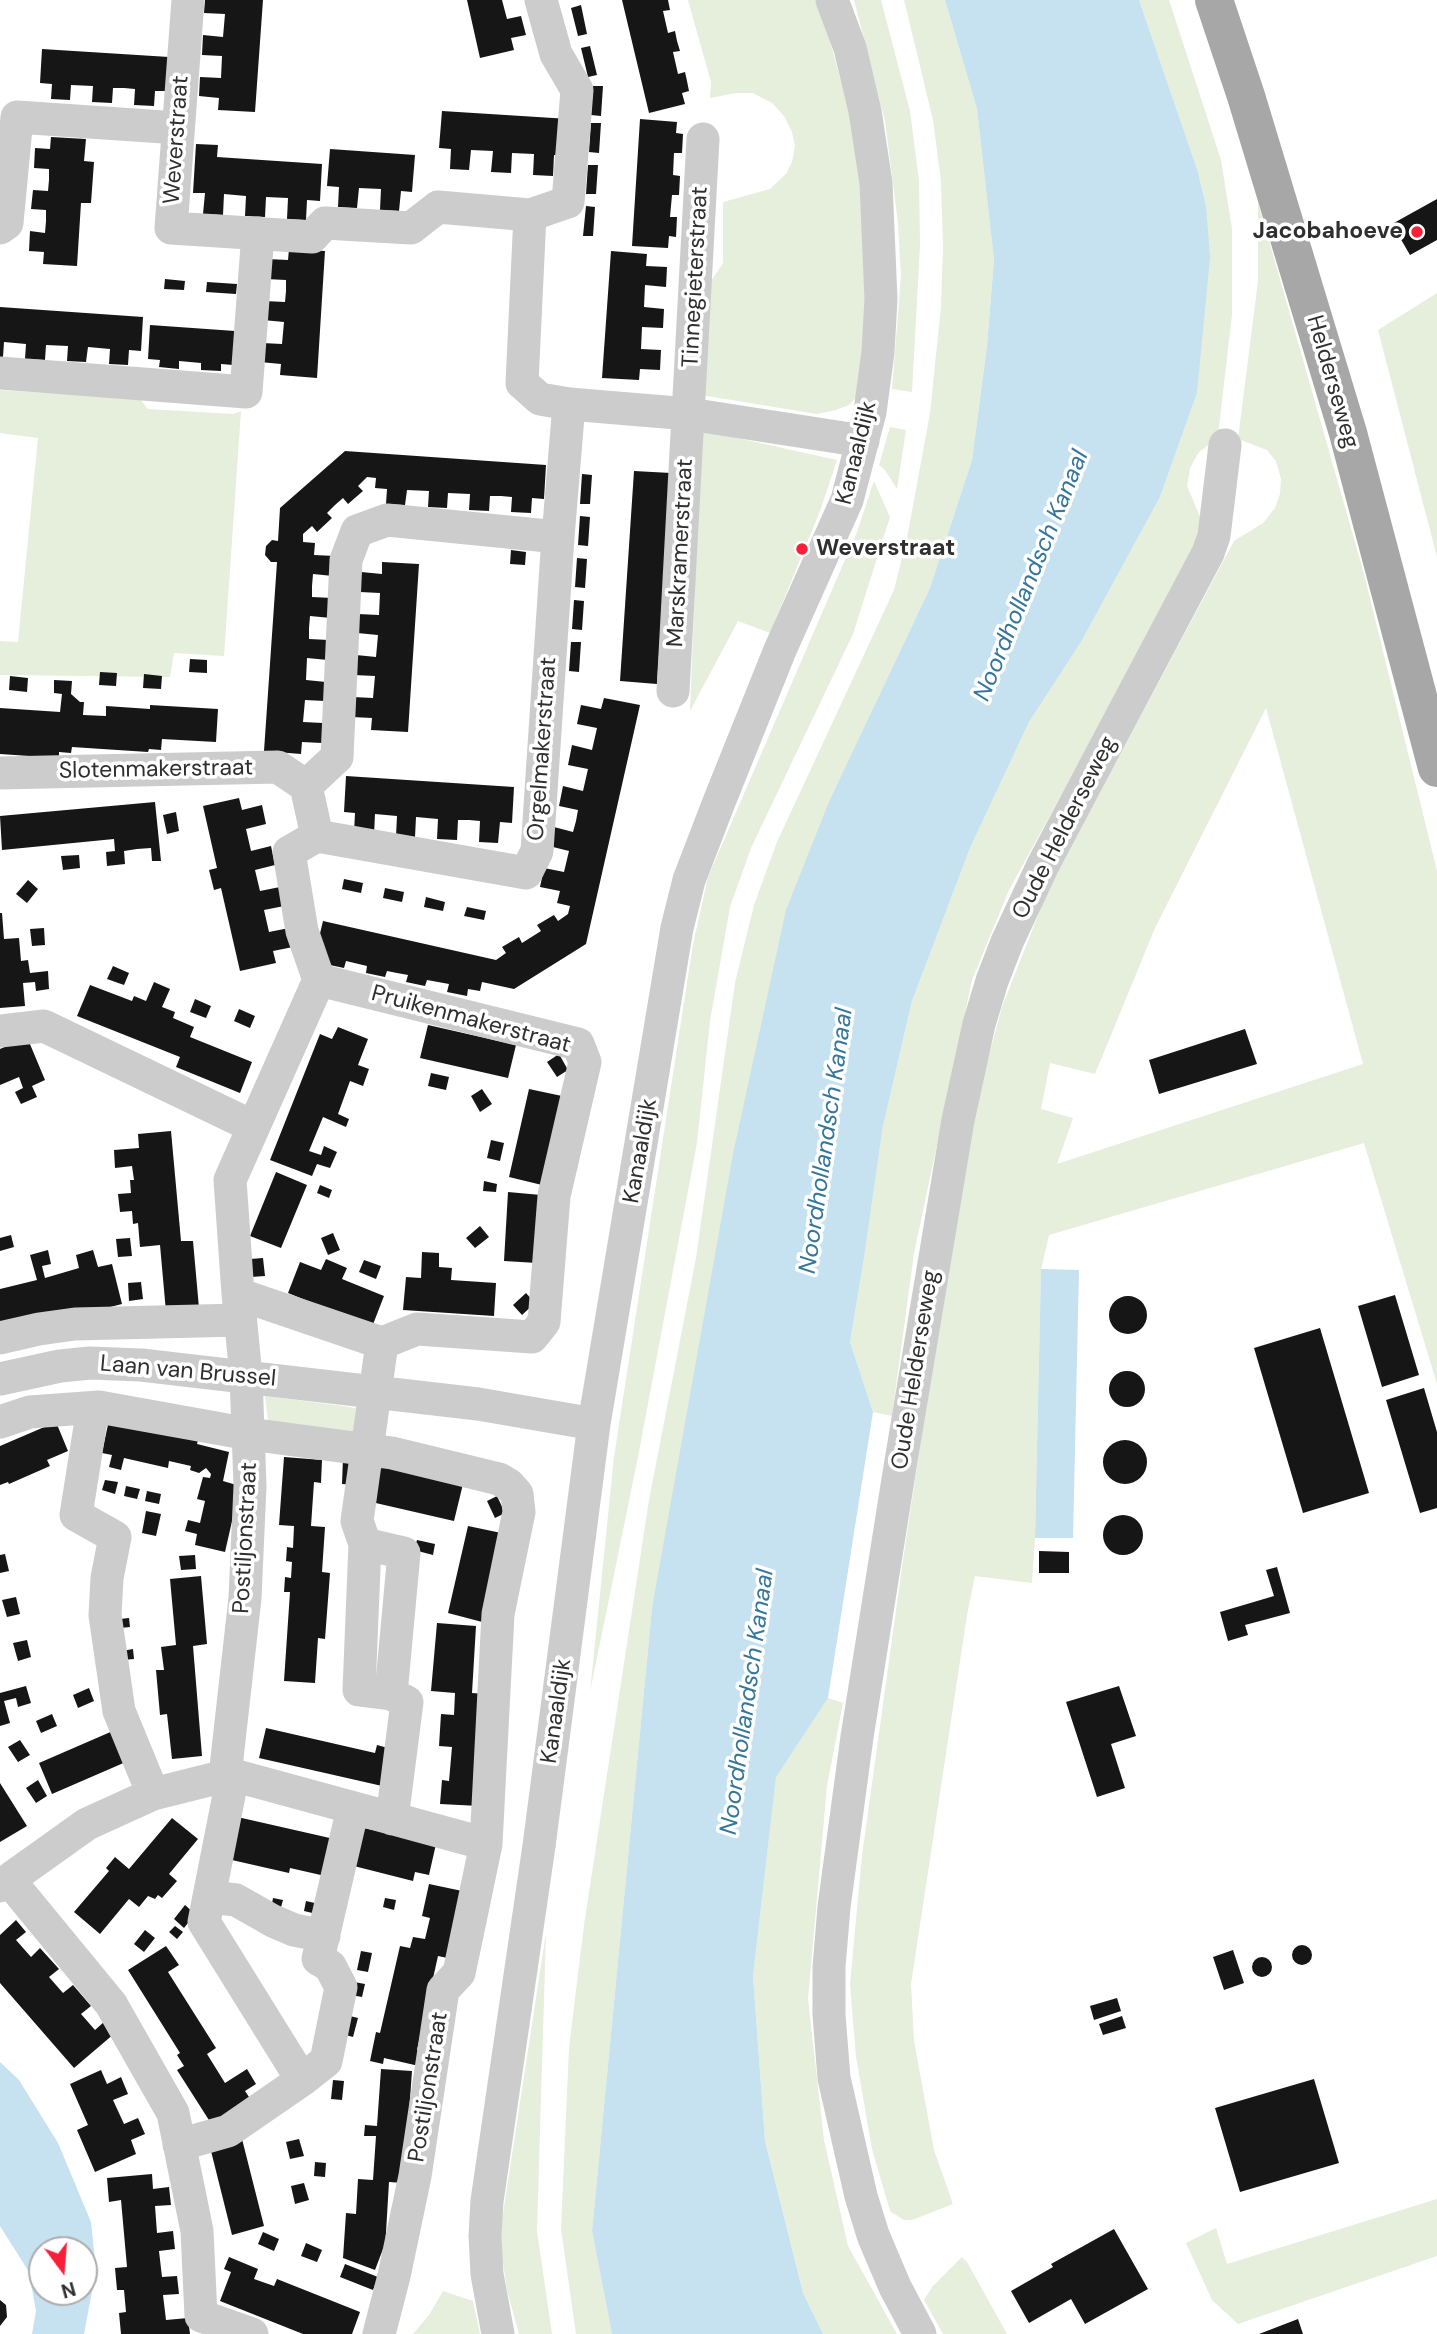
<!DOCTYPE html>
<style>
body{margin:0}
#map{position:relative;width:1437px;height:2334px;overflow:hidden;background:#fff;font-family:"DM Sans",sans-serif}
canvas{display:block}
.north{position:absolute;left:28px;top:2236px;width:70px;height:70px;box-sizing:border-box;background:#fff;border:2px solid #acacac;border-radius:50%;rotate:164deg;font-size:19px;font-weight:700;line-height:28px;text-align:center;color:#2f2f2f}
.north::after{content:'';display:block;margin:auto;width:24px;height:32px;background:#f62139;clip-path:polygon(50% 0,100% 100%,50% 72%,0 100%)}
</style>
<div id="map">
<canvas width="1437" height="2334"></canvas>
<div class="north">N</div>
</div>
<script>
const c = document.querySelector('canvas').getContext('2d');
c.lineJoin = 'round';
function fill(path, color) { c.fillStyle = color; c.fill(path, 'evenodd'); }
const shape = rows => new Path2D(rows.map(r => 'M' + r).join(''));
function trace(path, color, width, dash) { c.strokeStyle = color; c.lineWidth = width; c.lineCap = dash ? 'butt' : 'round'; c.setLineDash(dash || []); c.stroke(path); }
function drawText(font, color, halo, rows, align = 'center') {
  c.font = font + ' "DM Sans",sans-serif'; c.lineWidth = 7; c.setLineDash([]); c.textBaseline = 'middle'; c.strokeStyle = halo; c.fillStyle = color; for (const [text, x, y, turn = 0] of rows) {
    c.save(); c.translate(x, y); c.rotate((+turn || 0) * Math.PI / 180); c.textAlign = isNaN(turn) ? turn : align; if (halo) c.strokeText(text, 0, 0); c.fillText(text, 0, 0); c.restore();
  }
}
fill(shape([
 [688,0,819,0,820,4,855,133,873,285,860,393,849,405,836,410,817,414,695,394,701,296,723,263,723,202,770,189,786,174,792,162,795,146,792,132,784,116,772,103,753,93,736,93,710,98,711,82],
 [854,0,881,0,910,111,919,181,920,245,912,392,892,389,901,276,898,223,885,121],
 [904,0,945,0,977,109,994,260,987,344,972,460,930,588,874,707,652,1608,592,2231,612,2334,576,2334,561,2229,569,2048,584,1925,649,1500,696,1258,735,983,754,905,777,842,894,590,908,533,930,413,941,307,943,246,941,181,933,120],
 [1139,0,1169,0,1221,160,1232,229,1232,315,1217,444,1210,444,1199,452,1190,468,1187,486,1202,521,1203,528,1159,617,1009,890,972,980,914,1253,892,1416,873,1412,850,1342,864,1258,883,1126,912,1001,970,848,1029,722,1081,642,1160,497,1197,393,1206,206,1198,172],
 [1258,202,1364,574,1437,871,1437,1384,1364,1143,1049,1235,1041,1270,1035,1538,1032,1583,975,1576,967,1615,911,1984,914,2041,934,2150,953,2204,912,2220,904,2220,890,2211,872,2149,856,2057,850,1984,862,1856,903,1560,966,1140,1002,1007,1048,890,1234,541,1263,523,1275,508,1280,494,1281,479,1276,461,1267,450,1238,439,1258,281],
 [1266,708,1363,1064,1057,1164,1073,1118,1041,1109,1050,1063,1095,1074,1155,928],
 [1437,293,1437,557,1378,330],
 [0,390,140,399,148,409,233,414,241,411,224,656,174,653,170,677,0,675,0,641,18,642,38,438,0,433],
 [890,427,906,430,897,489,885,470,879,465],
 [701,430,837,460,820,511,770,633,738,621,690,711],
 [874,481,890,517,853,634,751,848,730,907,710,1021,697,1143,638,1457,590,1692,614,1457,693,944,708,877,857,532],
 [265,1396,343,1406,365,1410,359,1434,268,1421],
 [828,1698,843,1703,827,1786,808,1999,824,2140,848,2246,897,2334,823,2334,803,2293,765,2141,753,1976,776,1776],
 [546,1933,537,2231,552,2334,519,2334,507,2290,501,2248,502,2220],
 [1437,2199,1437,2256,1238,2324,1212,2300,1186,2243,1216,2228,1227,2264],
 [962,2257,967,2262,1007,2334,943,2334,924,2300,932,2287],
 [443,2291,473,2301,480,2334,413,2334,429,2315]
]), '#e6eedc');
fill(shape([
 [945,0,1139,0,1198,172,1206,206,1210,257,1197,393,1160,497,1081,642,1029,722,970,848,912,1001,883,1126,864,1258,850,1342,873,1412,828,1698,776,1777,753,1976,765,2141,803,2293,823,2334,612,2334,592,2231,652,1608,733,1154,786,910,829,802,930,588,972,460,987,345,994,260,977,109],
 [1041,1269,1079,1270,1073,1538,1035,1538],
 [0,2062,19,2080,58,2143,91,2222,96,2270,84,2334,32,2334,36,2311,29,2272,0,2226],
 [42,2250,84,2250,84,2292,42,2292]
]), '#c6e1ef');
fill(shape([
 [205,0,263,0,255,112,218,110,219,98,199,96,200,77,221,78,222,56,202,55,203,35,223,37,225,14,204,13],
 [467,0,502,0,507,19,521,16,526,35,511,38,514,50,480,58],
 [622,0,668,0,670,10,663,11,668,33,675,31,677,41,680,51,673,52,678,74,685,72,687,81,689,91,682,93,685,104,649,113],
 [581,5,587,34,578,36,571,8],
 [590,46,597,75,588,77,581,48],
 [42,49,169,57,167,91,155,91,154,106,134,105,135,89,124,88,113,88,112,103,92,102,93,86,71,85,70,100,51,99,52,84,40,83],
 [593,86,603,86,601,116,591,115],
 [442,111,569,119,566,156,554,155,553,176,533,175,534,154,512,153,511,173,491,172,493,151,471,150,469,170,450,169,451,149,439,148],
 [640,119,677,122,676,133,683,134,682,153,674,153,673,175,680,176,679,195,672,195,670,217,677,217,676,237,669,236,668,248,632,246],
 [591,123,601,123,599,153,589,152],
 [51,137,86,139,84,161,94,162,91,203,81,203,77,266,43,264,44,252,29,251,30,231,45,233,46,221,46,210,31,209,33,190,48,191,49,180,49,169,34,168,35,148,50,149],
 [196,144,218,145,217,157,322,164,320,201,307,200,306,220,287,219,288,198,266,197,265,217,245,216,246,196,224,194,223,215,203,214,205,193,193,193],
 [330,149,415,155,412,192,401,191,399,211,380,210,381,189,359,188,357,208,338,207,339,187,327,186],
 [588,165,598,165,596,194,586,194],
 [1437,199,1437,240,1410,255,1392,224],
 [586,206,595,207,593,236,583,236],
 [289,249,325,251,317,378,280,375,281,364,260,362,262,343,282,344,284,322,263,320,264,301,285,302,286,291,286,280,266,279,267,259,288,260],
 [611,251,647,254,646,266,667,267,666,287,645,285,644,307,664,309,663,328,642,327,641,349,661,350,660,370,640,369,639,380,602,378],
 [165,279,185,281,184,290,164,289],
 [207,282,237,284,236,294,206,292],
 [0,307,143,317,141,351,129,350,128,365,109,364,110,349,88,347,86,362,67,361,68,346,46,345,45,360,25,359,26,344,4,342,3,357,0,357],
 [150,325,235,331,233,365,221,364,221,371,201,370,201,363,179,361,179,369,159,367,160,360,148,359],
 [345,451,546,465,544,499,532,498,531,513,511,512,512,497,501,496,490,496,489,511,469,510,470,494,448,493,447,508,428,507,429,491,407,490,405,505,386,504,387,489,375,488,376,478,367,477,358,486,363,491,348,504,343,498,335,505,327,513,332,518,317,532,312,526,303,534,303,542,315,543,314,555,335,556,333,576,313,574,312,586,312,597,332,598,331,618,310,616,309,628,309,639,329,640,328,660,307,658,306,680,326,682,325,701,305,700,303,722,323,723,322,743,302,742,301,754,264,751,277,562,271,562,265,555,266,546,272,540,278,541,280,508],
 [634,471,671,473,657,684,620,681],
 [582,474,592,475,590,504,580,504],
 [580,516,590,517,588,546,578,545],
 [511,550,526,552,525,565,510,564],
 [577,558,587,559,585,588,575,587],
 [382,562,419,564,408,732,371,730,372,718,352,717,353,697,373,698,375,676,354,675,356,655,376,657,378,635,357,633,358,614,379,615,380,593,360,592,361,572,382,574],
 [574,600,584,601,582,630,572,629],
 [571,642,581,642,579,672,569,671],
 [190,659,207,660,207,673,189,672],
 [100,672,117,673,116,686,99,685],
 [144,674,162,676,161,689,143,688],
 [10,676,28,678,27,692,9,690],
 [54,680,72,681,71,694,80,702,84,702,83,715,106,716,106,706,150,709,150,705,218,709,216,742,162,739,161,750,149,749,148,752,72,747,71,753,59,752,59,758,0,754,0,708,60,712,62,694,54,693],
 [604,698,640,705,586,944,514,989,482,982,480,991,468,989,467,996,447,992,449,984,427,980,425,986,406,982,408,975,397,973,387,971,385,977,366,973,367,966,346,961,344,968,325,964,315,954,323,921,496,960,506,953,502,947,519,937,522,943,541,931,537,925,554,915,558,921,568,914,570,906,557,903,560,891,540,887,544,868,564,872,569,851,549,846,554,827,573,832,576,821,578,810,559,806,563,786,583,791,588,769,568,765,572,745,592,750,597,728,577,724,581,705,601,709],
 [346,776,514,787,512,823,500,822,498,843,479,842,480,821,469,820,458,820,457,840,437,839,438,819,416,817,415,837,396,836,397,816,375,814,374,835,354,833,355,813,344,812],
 [239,798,242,810,262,805,266,824,246,829,251,851,271,846,275,865,255,870,260,891,280,887,284,906,264,910,269,932,289,928,293,947,273,951,276,963,240,971,221,888,214,890,209,870,217,868,203,806],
 [155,802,161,861,152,861,151,848,137,849,124,851,125,864,107,866,106,852,115,851,114,839,2,850,0,816],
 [176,812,179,831,167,834,163,815],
 [79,855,80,868,63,870,61,856],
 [344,879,363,883,361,893,342,889],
 [28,880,38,889,27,903,16,894],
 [385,888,404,892,402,902,383,898],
 [426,897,445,902,443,911,424,907],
 [467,907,486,911,484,920,464,916],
 [0,913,2,913,4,939,19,938,21,961,28,960,30,973,48,971,49,989,36,991,35,982,23,983,25,1006,0,1008],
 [44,928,45,945,32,946,30,929],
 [113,966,129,973,124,985,107,979],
 [154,982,170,989,162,1007,175,1012,173,1018,194,1027,190,1037,252,1062,240,1093,176,1067,180,1057,77,1016,90,985,132,1001,134,996,146,1001],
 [195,999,211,1006,206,1018,190,1012],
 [239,1009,255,1016,250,1028,234,1021],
 [428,1025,516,1045,508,1078,420,1058],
 [338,1027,368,1039,358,1065,369,1069,363,1086,350,1081,338,1114,349,1119,346,1127,323,1117,309,1151,321,1155,324,1146,337,1152,330,1168,317,1164,312,1176,270,1160,320,1034,332,1039],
 [1245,1029,1257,1064,1159,1094,1149,1060],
 [27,1037,45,1080,32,1086,37,1097,21,1104,15,1092,23,1088,19,1077,0,1085,0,1049],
 [559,1054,568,1070,557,1077,547,1062],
 [431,1073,449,1077,446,1090,428,1086],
 [482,1089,492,1104,480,1112,471,1096],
 [529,1089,562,1096,542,1185,509,1177],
 [171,1131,181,1241,193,1241,199,1308,166,1312,160,1245,140,1247,138,1223,133,1224,132,1211,120,1212,118,1194,131,1193,130,1180,134,1180,132,1166,115,1168,114,1150,139,1148,138,1134],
 [491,1140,504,1143,500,1161,487,1158],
 [276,1172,307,1185,281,1248,250,1236],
 [484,1181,497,1184,496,1192,483,1191],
 [320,1185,332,1190,329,1198,317,1193],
 [508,1192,541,1195,537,1263,504,1261],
 [480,1226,489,1237,475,1248,466,1238],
 [333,1233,340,1250,328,1255,321,1238],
 [11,1235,14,1247,0,1251,0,1238],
 [130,1238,132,1256,118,1257,116,1239],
 [48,1250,51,1264,42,1266,45,1278,79,1268,76,1255,93,1250,98,1267,112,1264,122,1304,55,1321,0,1324,0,1289,37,1280,30,1255],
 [422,1252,439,1253,439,1267,452,1268,451,1280,496,1283,494,1316,403,1310,406,1277,421,1278],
 [263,1258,265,1276,251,1277,250,1259],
 [326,1259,347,1268,342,1279,384,1296,372,1327,288,1293,300,1262,321,1270],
 [364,1260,381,1266,376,1279,359,1272],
 [141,1282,143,1299,129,1301,128,1283],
 [526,1293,535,1303,522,1315,513,1305],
 [1395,1295,1419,1375,1382,1387,1358,1306],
 '1109 1315a19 19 0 1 1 38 0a19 19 0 1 1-38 0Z',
 [1320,1328,1369,1493,1303,1513,1254,1348],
 '1109 1389a18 18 0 1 1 36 0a18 18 0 1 1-36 0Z',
 [1424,1388,1437,1432,1437,1508,1420,1513,1386,1400],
 [110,1415,199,1436,197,1444,229,1452,223,1481,240,1486,225,1552,195,1545,197,1534,185,1531,188,1520,200,1523,205,1501,197,1499,203,1477,210,1478,211,1474,206,1468,199,1473,190,1470,191,1466,169,1461,168,1468,124,1458,121,1470,109,1467,112,1455,102,1453],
 [56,1422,68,1451,47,1460,50,1466,9,1484,8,1482,0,1485,0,1446],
 '1103 1462a22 22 0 1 1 44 0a22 22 0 1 1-44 0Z',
 [284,1457,322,1460,321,1483,314,1482,311,1526,325,1527,322,1572,330,1573,325,1639,318,1638,315,1683,284,1681,290,1592,284,1592,285,1577,291,1578,292,1562,286,1561,287,1547,293,1548,294,1526,279,1525],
 [343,1458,357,1459,356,1485,342,1484],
 [375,1463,463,1484,454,1521,367,1501],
 [105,1480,118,1482,115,1494,102,1490],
 [126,1486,140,1489,137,1499,124,1496],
 [147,1491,161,1494,159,1504,145,1501],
 [497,1496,505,1513,495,1518,487,1501],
 [146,1511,161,1514,156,1536,142,1533],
 '1103 1535a20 20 0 1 1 40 0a20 20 0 1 1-40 0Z',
 [468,1526,506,1534,486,1623,448,1613],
 [417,1540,435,1544,433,1555,414,1550],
 [1039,1551,1069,1552,1069,1573,1039,1573],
 [5,1554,9,1571,0,1573,0,1555],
 [195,1555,196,1569,181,1570,179,1556],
 [1277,1567,1290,1613,1245,1625,1248,1635,1228,1641,1220,1612,1274,1596,1266,1570],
 [201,1576,207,1644,193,1646,202,1756,172,1759,167,1714,160,1715,156,1670,164,1670,161,1647,176,1645,170,1579],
 [16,1597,20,1614,7,1617,2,1600],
 [129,1618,130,1627,120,1628,120,1619],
 [437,1623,476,1626,472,1693,486,1694,479,1806,440,1804,442,1780,449,1781,452,1747,439,1746,441,1714,454,1715,455,1693,431,1691],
 [27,1640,31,1657,18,1661,13,1643],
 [133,1649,134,1659,123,1660,122,1651],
 [26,1686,31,1703,18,1707,16,1698,4,1701,10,1723,0,1726,0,1693],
 [1119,1686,1136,1736,1111,1744,1125,1788,1097,1797,1066,1702],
 [89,1688,94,1701,78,1708,73,1695],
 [52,1714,57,1726,41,1733,36,1721],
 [122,1727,135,1758,52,1794,39,1763],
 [266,1728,375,1753,377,1745,399,1751,391,1788,259,1758],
 [20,1740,30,1755,18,1762,8,1747],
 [38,1780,47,1796,36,1803,26,1788],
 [0,1783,27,1826,0,1842],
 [233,1816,343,1841,334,1878,290,1868,289,1873,223,1858],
 [172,1818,198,1839,169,1874,177,1881,162,1898,158,1895,155,1899,148,1896,139,1907,129,1899,100,1934,74,1912,109,1871,106,1868,115,1857,129,1869],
 [355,1826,436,1844,429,1875,415,1872,413,1881,346,1864],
 [429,1884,467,1892,452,1959,438,1956,417,2050,422,2051,419,2066,384,2058,383,2064,370,2061,376,2032,380,2033,400,1946,410,1948,413,1937,425,1939,430,1918,422,1916],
 [273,1898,283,1900,280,1911,271,1909],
 [385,1898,396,1900,394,1910,383,1907],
 [306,1901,328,1906,325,1916,304,1911],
 [185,1905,195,1914,184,1928,174,1919],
 [16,1920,26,1932,16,1940,31,1957,40,1948,59,1969,49,1977,63,1993,73,1985,91,2006,81,2014,95,2030,105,2021,115,2033,74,2068,0,1983,0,1935],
 [175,1926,183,1932,177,1939,169,1932],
 [145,1930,155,1938,144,1952,134,1944],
 '1292 1955a10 10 0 1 1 20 0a10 10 0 1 1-20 0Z',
 [166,1946,179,1965,168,1972,216,2048,207,2054,225,2083,247,2069,256,2084,245,2091,253,2103,214,2128,177,2070,184,2066,177,2055,180,2053,128,1970],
 [1233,1950,1244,1983,1224,1990,1213,1957],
 [361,1951,372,1953,368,1972,357,1970],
 '1252 1967a10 10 0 1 1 20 0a10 10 0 1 1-20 0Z',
 [354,1982,365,1984,362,1997,351,1995],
 [1117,1998,1121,2011,1094,2020,1090,2006],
 [346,2015,358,2018,353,2037,342,2034],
 [1122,2016,1126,2028,1103,2035,1099,2024],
 [381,2069,412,2071,404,2183,389,2182,385,2249,383,2249,375,2270,343,2258,346,2213,356,2214,358,2179,373,2180,376,2136,364,2136,365,2125,377,2126],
 [101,2070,107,2084,121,2077,128,2094,113,2100,124,2124,138,2118,145,2134,131,2140,136,2154,95,2172,77,2130,88,2125,70,2084],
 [1314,2079,1339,2163,1240,2192,1215,2108],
 [333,2080,344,2081,342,2100,331,2099],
 [242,2139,264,2226,232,2235,210,2147],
 [299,2139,304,2156,290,2159,286,2142],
 [315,2162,326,2163,325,2177,314,2176],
 [152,2174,153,2189,169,2187,171,2205,155,2206,157,2233,173,2231,175,2249,159,2251,162,2277,177,2276,179,2294,163,2295,166,2320,188,2318,190,2334,121,2334,119,2313,126,2312,124,2290,117,2290,115,2268,127,2267,121,2200,109,2202,107,2178],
 [304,2183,309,2200,295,2204,291,2186],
 [1114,2229,1148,2289,1085,2324,1071,2299,1029,2323,1011,2291,1053,2267,1051,2264],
 [263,2232,279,2239,274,2251,258,2244],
 [306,2243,322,2250,317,2262,301,2256],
 [229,2257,258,2269,254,2279,274,2286,277,2279,360,2312,352,2334,303,2334,220,2301,231,2272,224,2269],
 [345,2264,378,2277,373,2290,340,2277],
 [0,2300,6,2305,7,2317,0,2326],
 [1298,2319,1303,2334,1259,2334]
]), '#161616');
trace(shape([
 [188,0,171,228,312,237,325,223,411,228,438,207,530,215,522,383,540,399,569,404,689,414,863,441],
 [530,215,568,202,577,90,556,54,541,0],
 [0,228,7,223,17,117,178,128],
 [0,373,246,392,258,233],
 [558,537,537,851,526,873,317,836,306,786,337,757,346,560,357,531,387,520,558,537,569,404],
 [673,691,703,139],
 [0,773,278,767,306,786],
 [317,836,289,852,302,931,319,980],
 [0,1031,44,1026,252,1126],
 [238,1294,382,1343,417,1329,532,1337,544,1322,554,1196,585,1062,578,1044,319,980,230,1180,238,1294,246,1376,250,1486,245,1598,225,1776,233,1775,486,1844],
 [0,1338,39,1329,75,1324,240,1320],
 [382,1343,357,1521,365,1544,359,1690,391,1694,407,1702,392,1819],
 [0,1379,60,1366,90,1363,141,1365,478,1404,594,1424],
 [93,1408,76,1515,115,1537,107,1578,105,1615,119,1711,153,1794],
 [0,1422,30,1412,99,1407,249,1434,392,1453,499,1479,509,1485,517,1494,519,1512,498,1614,486,1844,459,1973,443,1990,415,2176,394,2276,379,2334],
 [365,1544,404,1553,391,1694],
 [233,1775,204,1922,302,2080,326,2061,341,1987,330,1966,318,1959,353,1808],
 [9,1880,111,2004,173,2113,197,2231,201,2316,252,2334],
 [0,1886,87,1824,153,1794,225,1776],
 [210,1897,236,1900,273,1921,294,1930,324,1936],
 [179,2145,228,2131,302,2080],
 [498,2334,487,2274,485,2236,487,2201,539,1846,594,1424,677,928,689,880,719,802,780,650,847,500,870,412,878,352,881,299,876,183,865,111,850,48,832,0],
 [920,2334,895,2287,873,2235,861,2196,834,2078,829,2015,829,1967,834,1907,857,1737,900,1467,958,1120,979,1024,992,981,1007,942,1043,865,1208,553,1214,536,1225,445]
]), '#ccc', 33);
trace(shape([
 [1214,0,1246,96,1348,433,1437,768]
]), '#a7a7a7', 38);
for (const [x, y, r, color] of [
 [1417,232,7,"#f62139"],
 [802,549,7,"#f62139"]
]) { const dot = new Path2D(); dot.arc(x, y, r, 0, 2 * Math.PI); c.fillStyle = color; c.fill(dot); trace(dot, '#fff', 2.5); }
drawText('23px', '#2f2f2f', '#fff', [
 ["Weverstraat",177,140,-86],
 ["Tinnegieterstraat",696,277,-87],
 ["Helderseweg",1332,382,74],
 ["Kanaaldijk",857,453,-76],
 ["Marskramerstraat",681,553,-87],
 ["Orgelmakerstraat",543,749,-86],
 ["Slotenmakerstraat",156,770,-1],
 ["Oude Helderseweg",1065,828,-63],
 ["Pruikenmakerstraat",471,1020,15],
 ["Kanaaldijk",641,1151,-80],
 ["Oude Helderseweg",916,1370,-81],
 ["Laan van Brussel",188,1372,5],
 ["Postiljonstraat",246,1538,-87],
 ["Kanaaldijk",557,1711,-82],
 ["Postiljonstraat",429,2087,-81]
]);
drawText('bold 23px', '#2f2f2f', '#fff', [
 ["Jacobahoeve",1403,232],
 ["Weverstraat",816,549,"left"]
], 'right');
drawText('italic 24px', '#35769a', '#fff', [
 ["Noordhollandsch Kanaal",1032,576,-68],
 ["Noordhollandsch Kanaal",827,1141,-82],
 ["Noordhollandsch Kanaal",748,1702,-82]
]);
</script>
